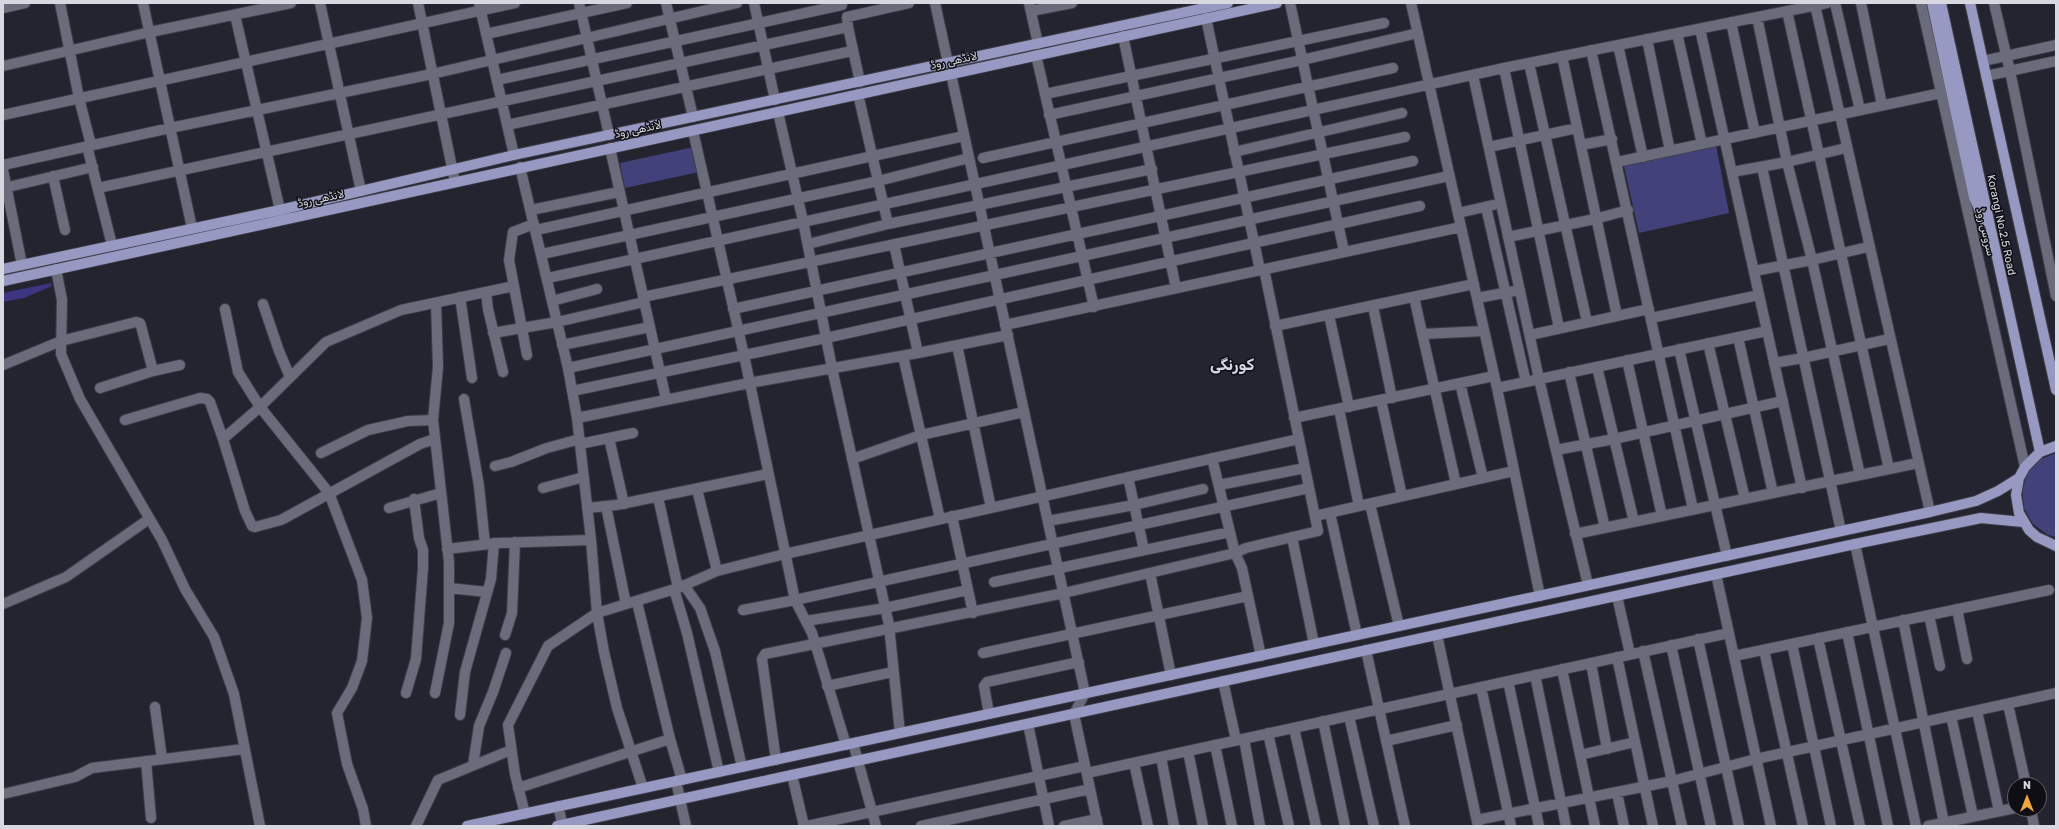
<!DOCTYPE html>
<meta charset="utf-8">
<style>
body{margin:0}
#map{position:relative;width:2059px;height:829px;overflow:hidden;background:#242431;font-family:Rubik,sans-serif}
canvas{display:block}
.frame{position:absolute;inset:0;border:4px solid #d8d8e1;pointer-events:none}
.north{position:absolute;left:2007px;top:777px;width:40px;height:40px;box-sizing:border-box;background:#0e0e14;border:1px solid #5f5f66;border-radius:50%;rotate:0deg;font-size:11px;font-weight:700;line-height:16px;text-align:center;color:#d8d8e1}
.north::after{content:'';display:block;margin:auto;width:14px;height:18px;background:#efa73d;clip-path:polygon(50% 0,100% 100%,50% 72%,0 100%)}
</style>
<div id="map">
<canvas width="2059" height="829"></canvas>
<div class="frame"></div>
<div class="north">N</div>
</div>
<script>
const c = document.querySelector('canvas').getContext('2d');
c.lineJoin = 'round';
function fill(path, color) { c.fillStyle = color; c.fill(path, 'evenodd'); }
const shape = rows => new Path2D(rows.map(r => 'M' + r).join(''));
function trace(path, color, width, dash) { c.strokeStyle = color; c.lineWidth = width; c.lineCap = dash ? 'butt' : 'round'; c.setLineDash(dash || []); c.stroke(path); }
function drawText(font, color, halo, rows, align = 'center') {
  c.font = font + ' Rubik,Vazirmatn,sans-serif'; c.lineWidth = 3; c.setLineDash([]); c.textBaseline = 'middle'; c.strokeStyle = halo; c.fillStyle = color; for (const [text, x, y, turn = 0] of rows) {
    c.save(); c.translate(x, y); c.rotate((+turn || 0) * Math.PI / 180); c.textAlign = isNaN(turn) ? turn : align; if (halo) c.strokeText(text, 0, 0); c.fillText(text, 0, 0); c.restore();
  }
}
fill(shape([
 [1716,145,1729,213,1639,233,1624,166],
 [694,147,699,172,625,188,620,163],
 [2056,453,2056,537,2048,535,2033,524,2024,508,2022,490,2028,472,2041,459]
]), '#42417a');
fill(shape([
 [51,283,52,286,24,298,3,302,3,293]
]), '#3b367f');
const minor = shape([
 [60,3,79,98,91,145],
 [143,3,192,228],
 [320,3,361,191],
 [418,3,455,182],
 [479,3,514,155],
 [579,3,609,135],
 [666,3,693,117],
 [754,3,775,100],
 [935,3,948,63],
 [1029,3,1038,44],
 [1290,3,1344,251],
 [1411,3,1497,388,1540,596],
 [1835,3,1860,110],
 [1861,3,1882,105],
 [1921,3,2025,467],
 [1994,3,2010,71,2056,296],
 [1815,5,1930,512],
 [3,8,25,3],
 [1031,11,1072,3],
 [1787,11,1889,469],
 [235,15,280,210],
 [1757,17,1787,162,1812,260,1860,475],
 [1206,18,1260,270],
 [1731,22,1755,133],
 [1700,29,1802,488],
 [1677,33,1702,144],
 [486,34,627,3],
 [1123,36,1176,288],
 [1647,39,1670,151],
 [1618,45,1643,157],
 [1591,50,1693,509],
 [1036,55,1094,307],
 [1562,56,1617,316],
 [1983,61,2056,45],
 [1529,63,1587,322],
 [3,66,150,32,291,3],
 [1504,68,1559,328],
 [951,74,1085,693,1074,714,1098,826],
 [1473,75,1539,379,1588,585],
 [1986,76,2056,61],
 [497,80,842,5],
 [860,82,848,27,847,17,909,3],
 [858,94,888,224],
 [1045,94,1384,23],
 [778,112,803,221,832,368,889,625,900,733],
 [3,115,515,3],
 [1049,115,1302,60,1418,33],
 [507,125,852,51],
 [693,131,744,355,795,600,812,633,846,745],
 [1581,145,1612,139],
 [87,146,112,245],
 [1489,147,1577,128],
 [610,148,666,399],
 [1234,152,1402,113],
 [983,158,1393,68],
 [1617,162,1941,93],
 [3,165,170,128,432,74,737,3],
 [520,167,568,368,577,418,591,540,597,613,604,652,617,708,643,788],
 [1762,167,1841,531],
 [3,170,22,265],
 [1732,172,1787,162,1846,148],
 [53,176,65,230],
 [8,187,93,167],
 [98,188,848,27],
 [1486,207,1526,382],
 [531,210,619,192],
 [1458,213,1493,205],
 [536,230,964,136],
 [1508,237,1595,219,1628,210],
 [808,244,888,224,1152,169],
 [894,244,918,353],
 [542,254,878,181,969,158],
 [56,269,62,300,61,354,80,399,162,540,185,589,214,637,234,694,260,826],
 [1754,271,1812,260,1868,247],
 [548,278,1504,68,1827,3],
 [486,292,488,309,503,372],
 [460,297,472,378],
 [643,297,1405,137],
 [1414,297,1456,484],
 [1477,298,1520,290],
 [552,301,597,289],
 [263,304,279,351,290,377],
 [1373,306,1392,398],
 [225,309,238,372,260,407,329,493,362,580,367,618,362,661,352,688,337,713,347,764,363,809,366,826],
 [733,309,1413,161],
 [1329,315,1349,407],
 [1651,318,1759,295],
 [1005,325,1461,227],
 [1275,326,1474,284],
 [493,333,557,322,644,302],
 [1422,334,1484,331],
 [1530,335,1649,309],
 [1738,337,1773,493],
 [1708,343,1745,499],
 [562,345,650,327],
 [957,345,991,508],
 [1679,349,1727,556],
 [527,355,509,260,513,232,534,224],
 [903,356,940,519],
 [1627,360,1662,516],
 [1774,363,1803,358,1889,339],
 [3,365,61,341,136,322,140,323,141,326,153,371],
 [1597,367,1634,522],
 [568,368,1449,176],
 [1569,372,1605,528],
 [1460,383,1483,478],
 [100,388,153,371,180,365],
 [1497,388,1767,331],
 [572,391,826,338,1420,206],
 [464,399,479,486,485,544],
 [1381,400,1402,496],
 [1339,409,1359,506],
 [577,418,749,383,918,353,1008,335],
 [1294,418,1494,376],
 [125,420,200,398,207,399,210,402,223,439,245,511,252,526,255,527,281,520,420,444,435,439],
 [609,438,624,504],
 [223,439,260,407,326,342,401,310,514,286],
 [580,444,633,433],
 [1556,450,1614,439,1783,401],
 [321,453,368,430,408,421,433,420],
 [1212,458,1235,553,1242,568,1261,656],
 [852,459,921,435,1024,412],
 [495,466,511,462,547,448,580,439],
 [1128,477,1144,550],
 [1219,485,1305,468],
 [543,488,584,477],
 [697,489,717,571],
 [658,497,678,588],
 [1370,504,1399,626],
 [606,506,626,604],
 [389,508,441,493],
 [587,508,616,505,768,474],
 [1330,513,1357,635],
 [952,516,973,613],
 [1315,516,1514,471],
 [1048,521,1134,505,1203,489],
 [1575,534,1918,463],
 [1292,537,1314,644],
 [1855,544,1916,826],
 [447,549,498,543,591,540],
 [1150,573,1171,675],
 [1716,574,1771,826],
 [994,582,1230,532],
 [684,585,700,608,715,651,742,767],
 [449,588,487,592],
 [674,589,687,633,719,772],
 [1617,596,1630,654],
 [637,602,670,739,682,780],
 [3,604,66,577,149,519],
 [1957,609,1967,659],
 [743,610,795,600,1309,488],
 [1929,615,1940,666],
 [1903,620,1944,823],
 [806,621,885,608,968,590],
 [1847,632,1888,826],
 [505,635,512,613,515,542],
 [1437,635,1478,826],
 [1818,638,1860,826],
 [1698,639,1739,826],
 [1792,644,1831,826],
 [1671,645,1711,826],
 [1366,650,1405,826],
 [1764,650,1803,826],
 [1643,651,1682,826],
 [983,653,1248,596],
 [1734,656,2049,590],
 [1617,657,1653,826],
 [1591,663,1607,749],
 [1562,669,1595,826],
 [1535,675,1566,826],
 [1223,681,1236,740],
 [1508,681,1539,826],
 [827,686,893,672],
 [1481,687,1511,826],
 [406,693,416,659,423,568,423,550,419,538,414,499],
 [435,693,449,623,449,562,433,420,438,367,436,303],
 [2008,704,2026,785],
 [155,707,162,759],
 [1977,711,1999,811],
 [989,714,984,686,987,682,1079,662],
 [460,715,465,672,491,579,494,543],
 [1349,716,1374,826],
 [1951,716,1973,816],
 [1323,721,1345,826],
 [1028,724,1049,826],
 [1294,728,1316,826],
 [1268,733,1289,826],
 [1244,739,1260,826],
 [1386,741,1457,725],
 [853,743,876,826],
 [1215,745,1232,826],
 [1188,751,1203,826],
 [1580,755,1635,742],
 [1161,757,1174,826],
 [776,760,762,659,765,654,1064,593,1235,553,1246,548,1318,531,1264,269],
 [146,761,151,818],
 [1134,763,1148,826],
 [473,765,479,726,493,692,506,653],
 [1087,773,1729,633],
 [792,775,804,826],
 [676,781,686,826],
 [518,788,670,739],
 [1617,793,1624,826],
 [3,794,75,777,92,768,244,749],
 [558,806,563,826],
 [2031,809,2034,826],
 [525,814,515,774,508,725,548,646,597,613,678,588,717,571,785,554,1299,439],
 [1477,820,1672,781,1756,759,2056,693],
 [416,826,438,780,511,750],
 [807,826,1085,766],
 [921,826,1090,789],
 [1064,826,1097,819],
 [1928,826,2015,808]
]);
const major = shape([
 [1932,3,1974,197,1984,221],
 [1941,3,2040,452],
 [1970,3,2056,390],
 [3,269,280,210,514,155,1228,3],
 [3,281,1277,3],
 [2056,446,2040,452,2025,467,2019,478,2016,495,2019,513,2029,530,2037,537,2056,546],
 [467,826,1930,512,1976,501,1998,491,2019,478],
 [557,826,1855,544,1981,518,2023,522]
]);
trace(minor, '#3e3e48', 12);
trace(major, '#3e3e48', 12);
trace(minor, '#6b6c7b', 10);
trace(major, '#9799c2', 10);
drawText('11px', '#d8d8e1', '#0e0e14', [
 ["لانڈھی روڈ",954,61,-12],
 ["لانڈھی روڈ",638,130,-12],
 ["لانڈھی روڈ",321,199,-12],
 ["Korangi No.2.5 Road",2001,225,78],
 ["سروس روڈ",1985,232,77]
]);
drawText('bold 15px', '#d3d4e5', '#0e0e14', [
 ["کورنگی",1232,366]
]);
</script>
